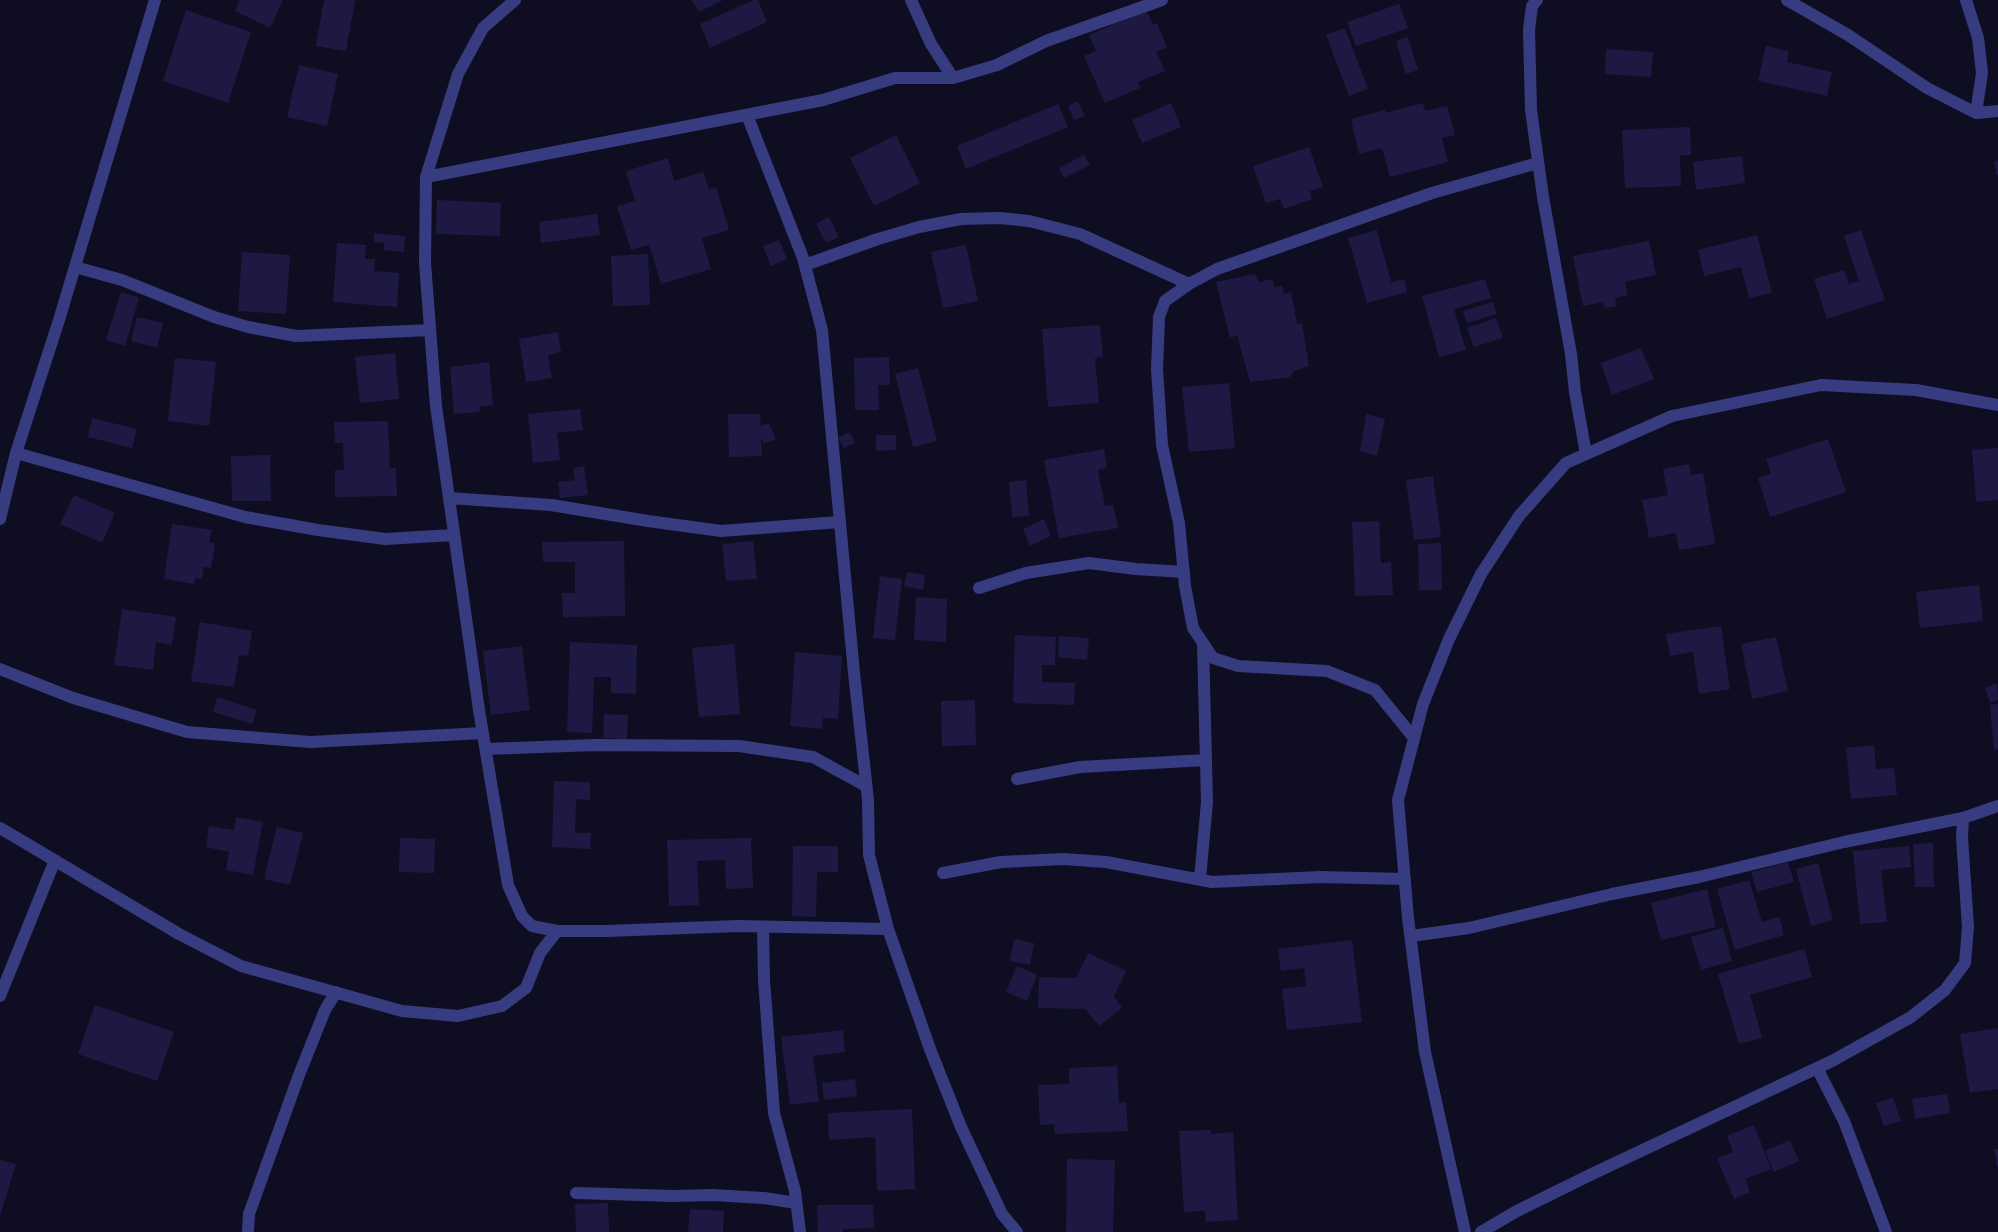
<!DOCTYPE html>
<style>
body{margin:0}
canvas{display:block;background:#0e0d21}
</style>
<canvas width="1998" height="1232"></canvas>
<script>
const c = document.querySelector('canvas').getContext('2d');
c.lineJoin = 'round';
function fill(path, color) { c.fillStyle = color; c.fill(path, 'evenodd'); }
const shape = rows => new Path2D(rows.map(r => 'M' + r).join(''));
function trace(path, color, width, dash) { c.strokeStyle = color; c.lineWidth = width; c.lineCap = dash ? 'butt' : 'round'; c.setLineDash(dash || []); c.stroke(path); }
fill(shape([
 [240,0,283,0,270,28,235,11],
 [324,0,355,0,346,51,316,46],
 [692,0,723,0,699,12],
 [754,0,758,0,767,22,710,48,700,24],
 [1399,4,1408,28,1356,46,1347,22],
 [186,10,251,32,228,103,163,81],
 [1146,10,1153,25,1157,23,1167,47,1156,52,1165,71,1138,82,1140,88,1105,103,1084,56,1096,51,1089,35],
 [1345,28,1368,89,1349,96,1326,35],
 [1408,37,1418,70,1406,74,1396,41],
 [1766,46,1789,51,1787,62,1832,72,1827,96,1758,81],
 [1606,49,1653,52,1651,77,1605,74],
 [299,65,338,74,327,126,287,117],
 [1078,101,1085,116,1074,120,1068,106],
 [1171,103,1181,127,1142,143,1132,120],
 [1423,103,1425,111,1447,106,1455,135,1442,138,1448,162,1390,177,1382,148,1359,154,1351,119,1385,110,1386,113],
 [1058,104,1068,127,966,169,957,146],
 [1690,127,1691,155,1680,155,1681,186,1625,188,1622,130],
 [896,135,920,183,874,206,850,158],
 [1309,147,1323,187,1310,191,1312,199,1284,209,1280,199,1266,203,1253,166],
 [1084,155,1090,165,1064,178,1059,168],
 [1742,156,1745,183,1696,190,1693,162],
 [668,158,674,181,703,172,709,189,716,187,729,230,702,238,711,269,661,284,649,245,631,250,617,206,635,201,626,171],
 [1998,161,1998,175,1997,175,1994,162],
 [437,200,501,203,500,236,436,234],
 [597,214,600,235,541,243,539,222],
 [829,217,839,237,826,243,816,224],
 [1377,230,1391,282,1404,279,1407,292,1367,303,1348,238],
 [1861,230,1885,300,1827,319,1814,279,1844,270,1849,284,1859,281,1844,236],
 [374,233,405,236,404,252,384,250,384,243,374,242],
 [1757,235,1772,293,1749,298,1741,267,1704,276,1698,250],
 [779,240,787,259,771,266,763,246],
 [1649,241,1656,275,1625,282,1628,295,1615,298,1617,306,1605,308,1603,302,1583,306,1573,256],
 [337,243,366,245,365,259,375,259,374,271,399,273,397,307,333,302],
 [966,245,978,301,943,308,931,252],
 [242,252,290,255,286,314,238,311],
 [648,254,650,305,613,306,611,256],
 [1255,274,1259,282,1272,279,1275,287,1282,286,1284,294,1291,292,1297,324,1302,323,1309,366,1294,371,1290,377,1250,382,1237,335,1230,338,1216,282],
 [1485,279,1491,298,1454,309,1466,350,1439,357,1422,296],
 [121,292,139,298,125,346,106,340],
 [1493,302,1497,314,1467,323,1463,311],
 [137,317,163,323,157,348,131,341],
 [1496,318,1503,338,1474,347,1467,328],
 [1100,325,1103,357,1095,358,1099,403,1048,407,1042,329],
 [558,332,561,352,548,355,552,378,526,382,519,339],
 [1641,348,1654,379,1612,395,1601,363],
 [395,353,399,399,360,403,355,357],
 [889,357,890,385,878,385,879,410,855,410,854,358],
 [175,358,216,362,209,426,168,421],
 [489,362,493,405,479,407,480,412,454,414,450,367],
 [918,368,937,441,913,447,895,374],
 [1229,383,1235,448,1189,452,1182,387],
 [580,409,583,430,557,433,560,460,533,463,528,414],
 [728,414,760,414,761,426,769,423,776,439,764,444,761,437,762,456,729,457],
 [1366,414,1385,419,1377,456,1360,451],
 [92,418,137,429,132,448,88,437],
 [388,421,390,468,396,468,397,496,335,497,335,470,344,470,343,443,335,443,334,422],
 [850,432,855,443,844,448,838,438],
 [876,435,896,435,896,450,876,451],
 [1828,439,1846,492,1770,517,1758,478,1771,474,1766,459],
 [1998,448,1998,500,1976,502,1972,450],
 [1104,449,1107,468,1098,470,1105,506,1113,505,1118,528,1059,538,1044,460],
 [270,455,271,501,232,501,231,456],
 [1689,464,1691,475,1703,473,1715,544,1679,550,1676,533,1649,538,1642,500,1668,495,1663,469],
 [584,466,588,495,560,498,558,482,575,480,573,468],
 [1433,476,1441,537,1414,540,1406,480],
 [1026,480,1029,516,1012,517,1009,482],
 [74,495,115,513,102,543,60,524],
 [1044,519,1051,536,1030,546,1023,529],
 [1379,521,1381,563,1391,562,1393,595,1355,596,1352,522],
 [172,524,212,530,209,542,215,543,211,568,204,567,202,579,195,578,194,584,164,579],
 [624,541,625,616,563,617,562,593,575,593,575,562,543,562,542,542],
 [753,541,757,579,726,581,722,544],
 [1441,543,1442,590,1419,590,1418,544],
 [907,572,925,575,923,590,904,586],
 [880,576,902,579,895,640,873,638],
 [1979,585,1983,621,1920,628,1916,592],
 [916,597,947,599,946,642,914,640],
 [122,609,176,617,172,645,156,642,153,670,114,665],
 [200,622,252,631,248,656,239,655,234,687,191,681],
 [1721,626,1730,689,1699,694,1693,652,1670,656,1666,634],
 [1015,635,1056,637,1055,665,1042,665,1042,682,1075,683,1074,705,1013,703],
 [1059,636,1089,638,1087,660,1058,657],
 [1776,637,1788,691,1752,699,1741,644],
 [570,642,637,645,636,694,611,693,611,677,594,677,592,733,567,732],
 [734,644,740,714,699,717,692,648],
 [522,646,530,710,491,715,483,651],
 [795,652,842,656,838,719,823,718,822,729,790,726],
 [1997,683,1998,700,1990,703,1985,688],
 [217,697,257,710,252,724,213,712],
 [975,700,976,745,942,746,941,701],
 [1998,704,1998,749,1994,750,1990,705],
 [604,714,628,715,627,739,603,738],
 [1874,745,1876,769,1894,768,1897,795,1851,799,1846,748],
 [554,781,590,782,590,800,576,799,575,833,591,833,590,849,552,847],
 [236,817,263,822,253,875,226,870,229,852,206,847,209,826,234,830],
 [277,827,303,833,290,885,264,879],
 [400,838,435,839,434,873,399,872],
 [751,838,753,888,726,889,725,860,697,861,699,905,669,906,667,840],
 [1933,843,1934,887,1915,887,1913,844],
 [793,846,838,846,838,872,817,872,816,917,792,916],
 [1909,846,1911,867,1881,870,1887,922,1860,924,1853,851],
 [1788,862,1794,882,1757,892,1751,872],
 [1818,863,1833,920,1811,926,1796,869],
 [1749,880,1762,922,1779,917,1784,935,1735,950,1717,889],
 [1707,889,1716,927,1661,940,1651,903],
 [1723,928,1732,961,1701,970,1691,937],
 [1014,939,1034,943,1030,965,1010,961],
 [1352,940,1362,1022,1287,1030,1282,989,1306,986,1304,968,1281,971,1278,949],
 [1804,949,1812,977,1750,995,1762,1038,1739,1044,1718,974],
 [1088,953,1126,971,1114,996,1122,1008,1099,1026,1085,1009,1038,1008,1039,977,1076,978],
 [1017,966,1037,975,1027,1001,1006,992],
 [95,1005,174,1032,157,1081,78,1054],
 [1998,1028,1998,1089,1970,1093,1960,1034],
 [843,1030,845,1052,813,1056,819,1101,790,1105,781,1037],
 [1117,1066,1119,1103,1126,1102,1128,1131,1055,1134,1054,1124,1040,1125,1038,1085,1069,1084,1069,1068],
 [855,1079,857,1096,824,1100,822,1083],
 [1947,1094,1950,1113,1915,1119,1912,1099],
 [1893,1098,1901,1121,1884,1126,1876,1103],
 [912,1109,915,1189,877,1191,875,1137,829,1140,828,1113],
 [1754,1125,1771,1169,1745,1179,1750,1192,1734,1199,1717,1158,1733,1152,1727,1136],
 [1211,1130,1211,1134,1233,1132,1238,1220,1206,1222,1205,1211,1184,1212,1179,1131],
 [1790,1140,1799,1161,1774,1172,1765,1151],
 [1994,1149,1998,1149,1998,1166,1997,1166],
 [1067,1159,1115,1160,1113,1232,1066,1232],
 [0,1160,16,1164,0,1216],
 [608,1203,609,1232,576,1232,575,1204],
 [817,1205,873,1205,874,1228,843,1229,843,1232,818,1232],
 [690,1209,724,1211,723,1232,688,1232]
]), '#1d1942');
trace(shape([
 [515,0,483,28,458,74,426,177,425,263,436,406,479,710,508,885,522,916,532,926,557,931,607,931,738,926,888,929],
 [911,0,931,44,953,78],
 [1537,0,1532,6,1529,30,1531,110,1543,197,1571,354,1575,392,1586,454],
 [1787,0,1848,35,1927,88,1976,113,1998,111],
 [1966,0,1978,38,1982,73,1976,113],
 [747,115,803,258,822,330,854,673,868,800,869,855,888,929,930,1049,961,1127,1002,1214,1017,1232],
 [426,177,823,100,895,78,953,78,997,65,1046,41,1162,0],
 [805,265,878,239,919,227,961,219,1000,218,1029,221,1080,234,1189,284],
 [75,267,122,280,214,317,248,327,296,336,430,330],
 [16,453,245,517,318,530,385,539,454,535],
 [449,498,551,505,648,521,721,531,839,522],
 [0,519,16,453,59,320,155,0],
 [979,588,1026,573,1089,563,1136,569,1184,572],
 [0,669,73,698,187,732,310,742,483,733],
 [1414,738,1375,690,1327,671,1238,666,1213,658,1193,628,1185,586,1179,523,1162,445,1157,369,1159,317,1165,301,1189,284,1217,269,1432,193,1538,163],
 [486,749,595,745,739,746,813,757,866,786],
 [1017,779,1080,767,1206,760],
 [0,828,179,934,241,966,402,1011,458,1016,502,1006,526,988,540,953,557,931],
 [943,873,1001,862,1063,859,1106,862,1212,882,1320,877,1405,879],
 [1200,879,1207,802,1203,644],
 [763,927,764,980,774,1113,795,1191,800,1232],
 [1411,936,1469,928,1612,894,1699,877,1844,842,1963,818,1998,806],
 [0,996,55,860],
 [1817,1068,1844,1121,1886,1232],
 [576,1193,673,1196,712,1195,764,1198,796,1203],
 [248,1232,249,1214,299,1075,325,1010,336,992],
 [1465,1232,1425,1052,1408,918,1398,800,1423,704,1449,639,1481,574,1519,516,1566,463,1672,416,1821,385,1916,390,1998,405],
 [1481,1232,1517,1211,1594,1173,1832,1061,1911,1017,1945,990,1965,963,1968,927,1962,838,1963,818]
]), '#373c80', 12);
</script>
